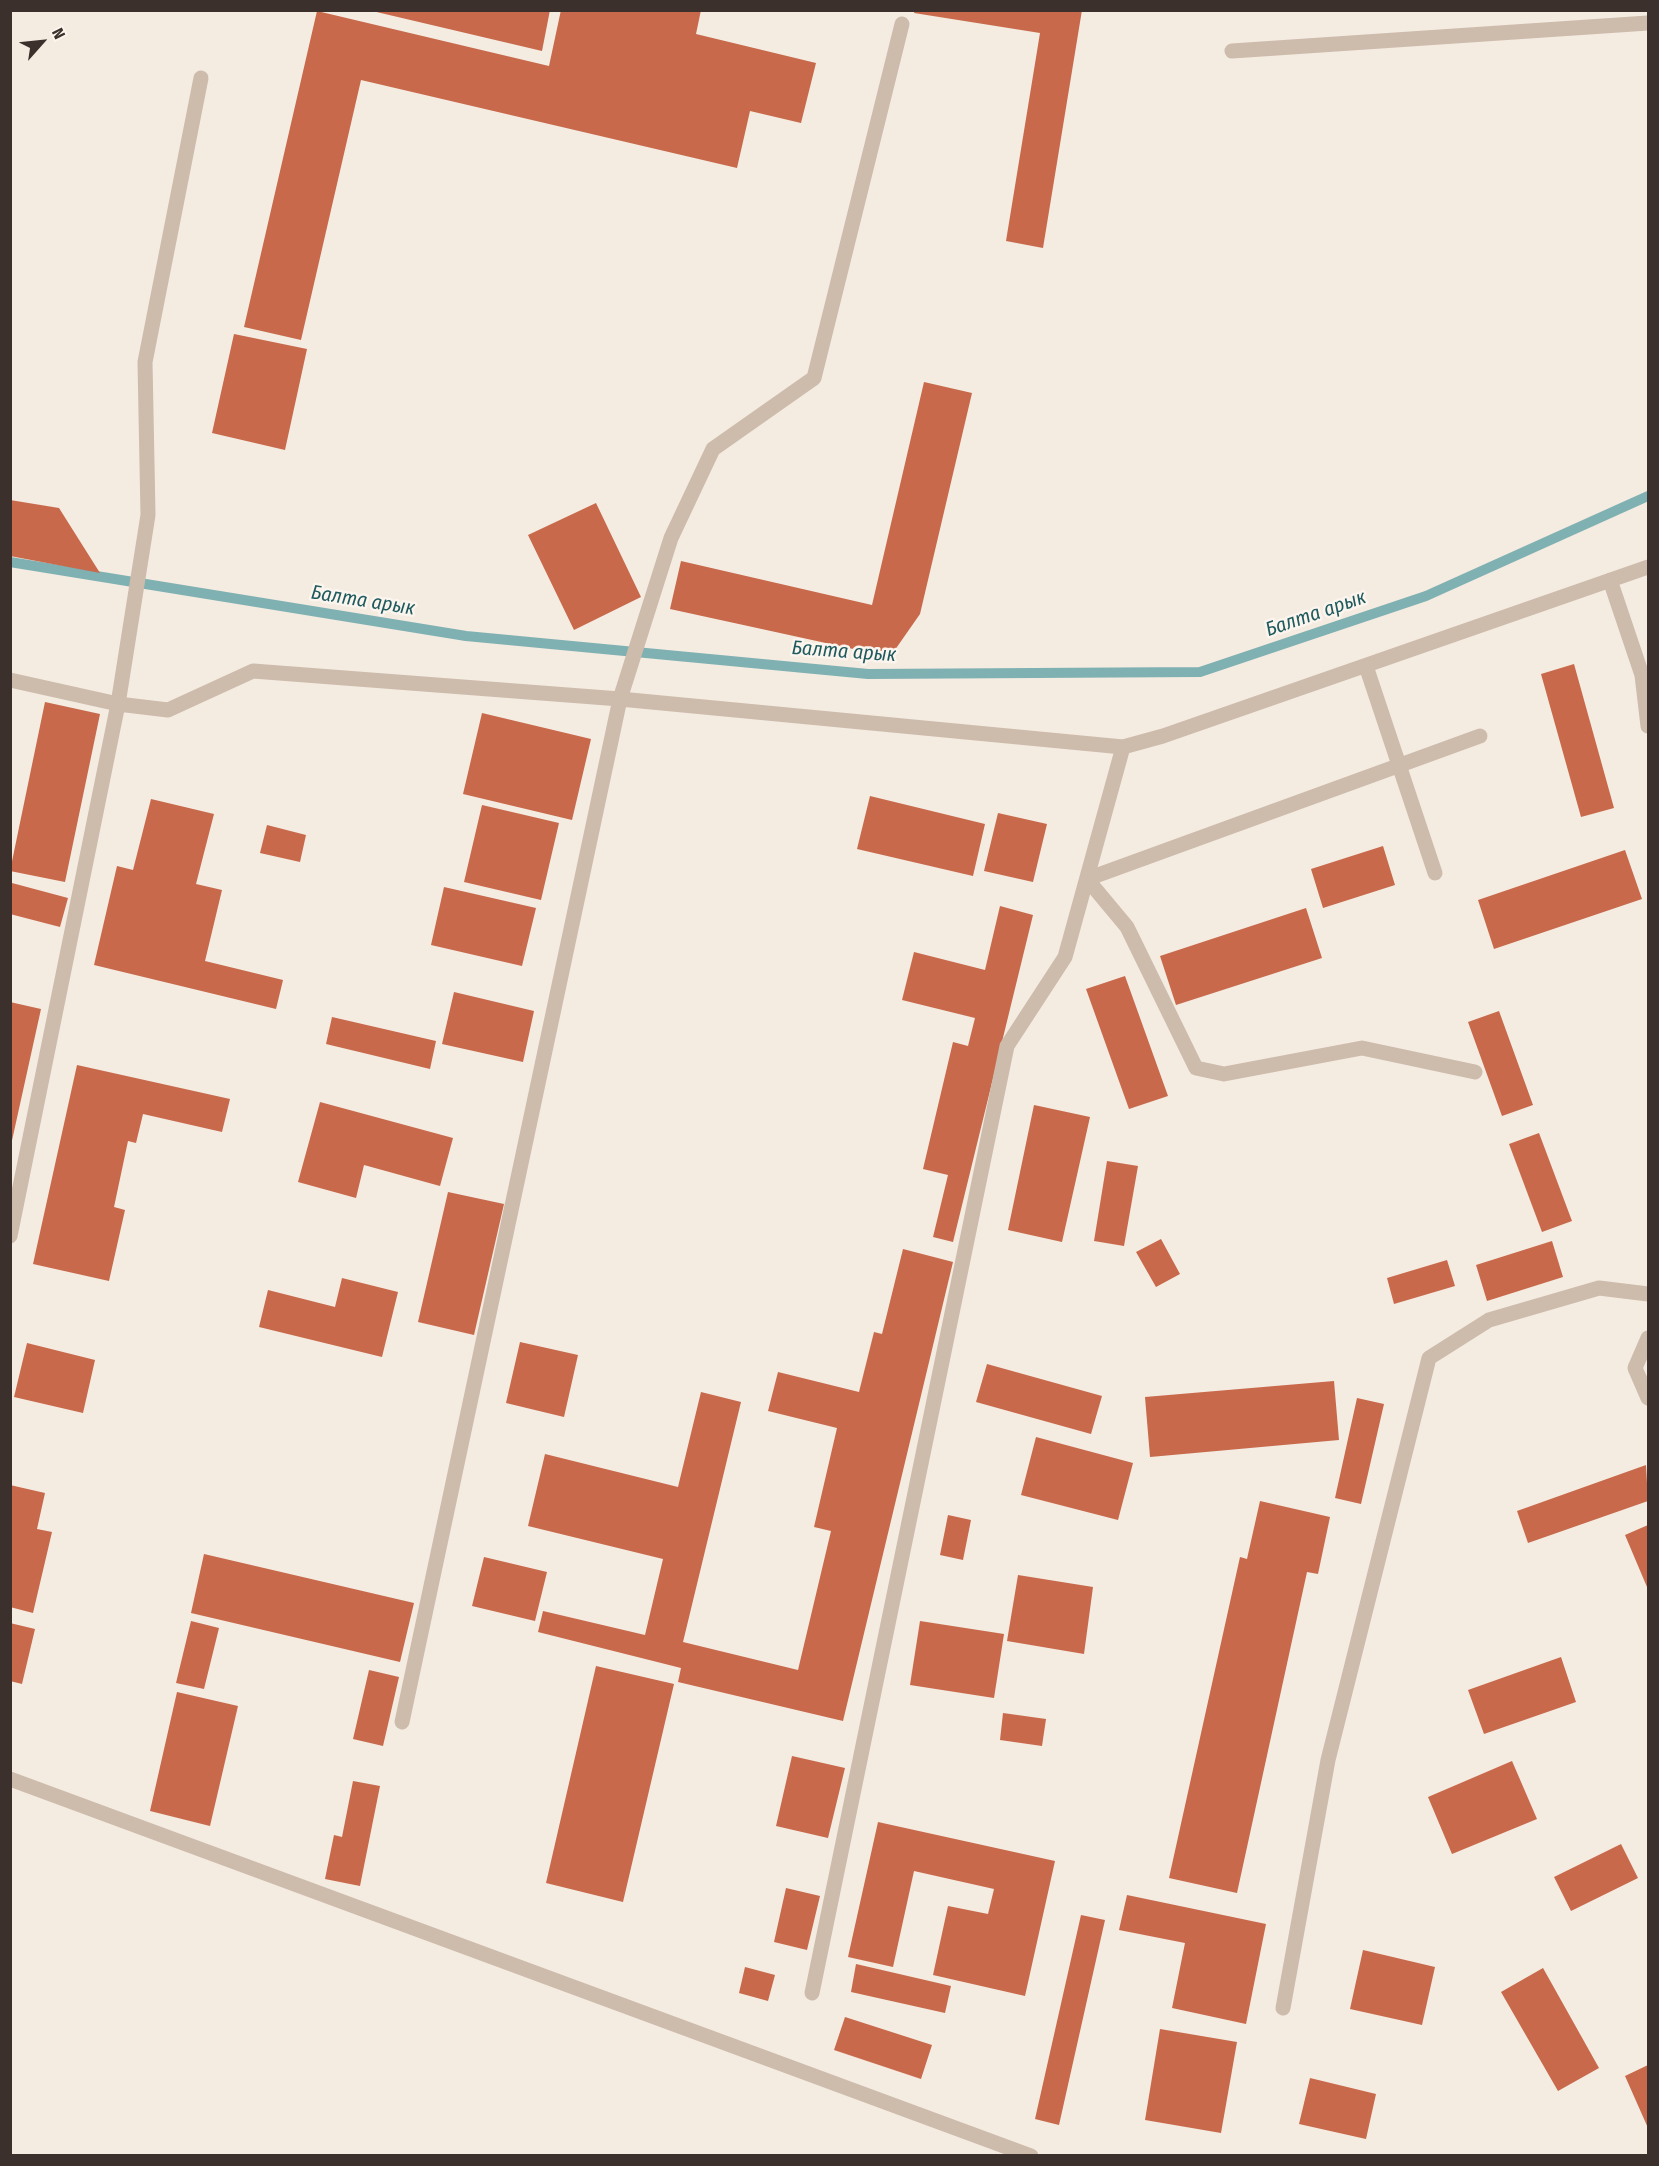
<!DOCTYPE html>
<meta charset="utf-8">
<style>
body{margin:0}
#map{position:relative;width:1659px;height:2166px;overflow:hidden;background:#f4ebe1;font-family:"Fira Sans Condensed",sans-serif}
canvas{display:block}
.frame{position:absolute;inset:0;border:12px solid #3b302b;pointer-events:none}
.north{position:absolute;left:12px;top:12px;width:60px;height:60px;-webkit-text-stroke:4px #fbf5ee;paint-order:stroke;rotate:63deg;font-size:16px;font-weight:700;line-height:24px;text-align:center;color:#3b302b}
.north::after{content:'';display:block;margin:auto;width:21px;height:27px;background:#3b302b;clip-path:polygon(50% 0,100% 100%,50% 72%,0 100%)}
</style>
<div id="map">
<canvas width="1659" height="2166"></canvas>
<div class="frame"></div>
<div class="north">N</div>
</div>
<script>
const c = document.querySelector('canvas').getContext('2d');
c.lineJoin = 'round';
const shape = rows => new Path2D(rows.map(r => 'M' + r).join(''));
function trace(path, color, width, dash) { c.strokeStyle = color; c.lineWidth = width; c.lineCap = dash ? 'butt' : 'round'; c.setLineDash(dash || []); c.stroke(path); }
function fill(path, color) { c.fillStyle = color; c.fill(path, 'evenodd'); }
function drawText(font, color, halo, rows, align = 'center') {
  c.font = font + ' "Fira Sans Condensed",sans-serif'; c.lineWidth = 5; c.setLineDash([]); c.textBaseline = 'middle'; c.strokeStyle = halo; c.fillStyle = color; for (const [text, x, y, turn = 0] of rows) {
    c.save(); c.translate(x, y); c.rotate((+turn || 0) * Math.PI / 180); c.textAlign = isNaN(turn) ? turn : align; if (halo) c.strokeText(text, 0, 0); c.fillText(text, 0, 0); c.restore();
  }
}
trace(shape([
 [10,562,466,636,868,674,1200,672,1426,596,1648,496]
]), '#7fb0b2', 10);
fill(shape([
 [368,10,550,10,542,51],
 [561,10,701,10,696,34,816,63,801,123,750,111,737,168,361,80,301,340,244,327,317,11,549,66],
 [915,10,1082,10,1043,248,1006,241,1040,33,914,13],
 [234,334,307,349,285,450,212,433],
 [924,382,972,393,920,614,890,657,670,609,681,561,872,605],
 [10,500,59,508,100,573,10,556],
 [596,503,641,597,574,630,528,535],
 [1574,664,1614,808,1581,817,1541,674],
 [45,702,100,714,65,882,10,871],
 [482,713,591,739,572,820,463,794],
 [870,796,985,824,973,876,857,849],
 [151,799,214,814,196,884,222,890,205,961,283,980,276,1009,94,965,117,866,133,870],
 [482,805,559,823,541,900,464,882],
 [998,813,1047,824,1033,882,984,871],
 [267,825,306,835,300,862,260,853],
 [1383,846,1395,885,1323,908,1311,869],
 [1625,850,1642,899,1494,949,1478,900],
 [12,883,68,898,60,927,10,914],
 [444,887,536,908,522,966,431,945],
 [1000,906,1033,915,953,1242,933,1237,948,1175,923,1169,953,1042,968,1046,975,1018,902,1000,914,952,985,970],
 [1306,908,1322,958,1176,1005,1160,956],
 [1125,976,1168,1096,1129,1109,1086,989],
 [454,992,534,1011,523,1062,442,1044],
 [10,1002,41,1009,11,1145,10,1145],
 [1499,1011,1533,1105,1502,1116,1468,1022],
 [332,1017,436,1041,430,1069,326,1044],
 [77,1065,230,1099,222,1132,143,1114,136,1143,128,1141,114,1207,125,1210,109,1281,33,1264],
 [320,1102,453,1138,440,1186,364,1165,356,1198,298,1182],
 [1034,1105,1090,1117,1062,1242,1008,1230],
 [1539,1133,1572,1221,1542,1232,1509,1144],
 [1107,1161,1138,1166,1124,1246,1094,1241],
 [448,1192,504,1204,474,1335,418,1322],
 [1161,1239,1180,1274,1156,1287,1136,1252],
 [1552,1241,1563,1277,1487,1301,1476,1265],
 [903,1249,953,1262,843,1721,678,1682,681,1668,538,1632,543,1611,645,1635,663,1559,528,1526,545,1454,678,1487,701,1392,741,1402,683,1642,798,1670,831,1531,814,1527,837,1428,768,1411,778,1372,859,1392,874,1332,882,1334],
 [1447,1260,1455,1286,1394,1304,1387,1278],
 [342,1278,398,1292,382,1357,259,1327,268,1290,335,1307],
 [520,1342,578,1355,564,1417,506,1403],
 [27,1343,95,1360,83,1413,14,1397],
 [987,1364,1102,1396,1091,1434,976,1402],
 [1334,1381,1339,1440,1150,1457,1145,1397],
 [1357,1398,1384,1404,1361,1504,1335,1498],
 [1036,1437,1133,1463,1118,1520,1021,1495],
 [1646,1465,1648,1501,1528,1543,1517,1511],
 [10,1485,45,1493,37,1529,52,1532,33,1613,10,1607],
 [1260,1501,1330,1517,1318,1574,1307,1572,1237,1893,1169,1878,1240,1557,1247,1559],
 [948,1515,971,1520,963,1560,940,1555],
 [1648,1525,1648,1587,1647,1587,1625,1535],
 [204,1554,414,1603,400,1662,191,1613],
 [484,1557,547,1572,535,1621,472,1606],
 [1018,1575,1093,1587,1084,1654,1007,1641],
 [191,1621,219,1628,204,1689,176,1683],
 [920,1621,1004,1634,994,1698,910,1685],
 [10,1623,35,1629,22,1684,10,1681],
 [1561,1657,1576,1702,1484,1734,1468,1690],
 [596,1666,674,1684,623,1902,546,1883],
 [369,1670,399,1677,383,1746,353,1739],
 [177,1692,238,1706,210,1826,150,1811],
 [1003,1713,1046,1719,1042,1746,1000,1740],
 [792,1756,845,1768,828,1838,776,1826],
 [1512,1761,1537,1819,1452,1854,1428,1797],
 [353,1781,380,1786,360,1886,325,1879,334,1835,342,1837],
 [878,1822,1055,1861,1025,1996,933,1975,948,1906,988,1914,994,1889,914,1871,893,1967,848,1957],
 [1621,1844,1638,1878,1571,1911,1554,1877],
 [786,1888,820,1896,807,1950,774,1942],
 [1127,1895,1266,1924,1246,2024,1172,2008,1185,1943,1119,1930],
 [1081,1915,1105,1920,1059,2125,1035,2119],
 [1363,1950,1435,1967,1422,2025,1350,2009],
 [856,1964,951,1986,945,2013,851,1992],
 [745,1967,775,1975,768,2001,739,1993],
 [1543,1968,1599,2068,1558,2091,1501,1992],
 [845,2017,932,2045,921,2079,834,2050],
 [1160,2029,1237,2042,1221,2133,1145,2120],
 [1648,2065,1648,2128,1625,2076],
 [1310,2078,1376,2094,1366,2139,1299,2124]
]), '#c8694b');
trace(shape([
 [1232,51,1648,23],
 [1610,580,1642,675,1648,726],
 [1366,666,1435,873],
 [10,680,118,704,168,710,253,671,620,699,1123,747,1163,736,1648,567],
 [1475,1072,1362,1048,1224,1074,1196,1068,1127,927,1087,879,1480,736],
 [10,1236,118,704,148,515,145,362,201,78],
 [1648,1338,1635,1368,1648,1398],
 [402,1722,620,699,671,538,713,449,814,378,902,24],
 [10,1779,1031,2156],
 [812,1993,1007,1046,1065,957,1123,747],
 [1283,2008,1328,1760,1429,1358,1489,1320,1599,1288,1648,1294]
]), '#cdbbac', 15);
drawText('italic 20px', '#1f5a5e', '#fbf5ee', [
 ["Балта арык",363,601,9],
 ["Балта арык",1316,614,-19],
 ["Балта арык",844,652,4]
]);
</script>
